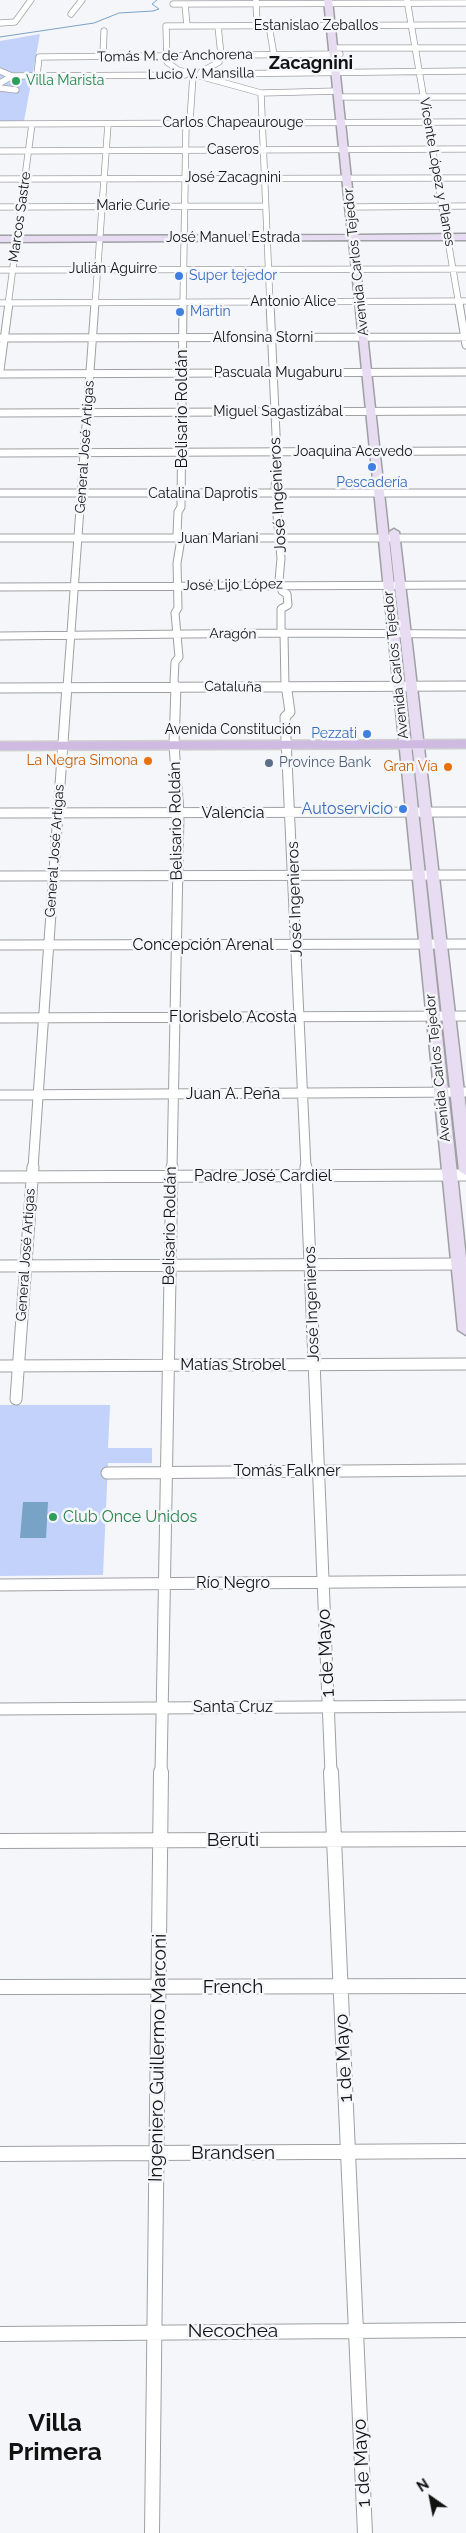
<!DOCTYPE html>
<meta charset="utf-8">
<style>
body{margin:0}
#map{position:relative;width:466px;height:2533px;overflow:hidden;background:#f5f6f9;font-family:Raleway,sans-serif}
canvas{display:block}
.north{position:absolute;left:406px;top:2473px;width:50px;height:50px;-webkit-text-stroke:4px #f5f6f9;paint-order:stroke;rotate:327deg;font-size:14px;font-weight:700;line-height:20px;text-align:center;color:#121213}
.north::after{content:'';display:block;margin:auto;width:18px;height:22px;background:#121213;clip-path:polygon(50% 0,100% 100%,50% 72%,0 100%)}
</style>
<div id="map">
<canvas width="466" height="2533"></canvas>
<div class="north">N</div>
</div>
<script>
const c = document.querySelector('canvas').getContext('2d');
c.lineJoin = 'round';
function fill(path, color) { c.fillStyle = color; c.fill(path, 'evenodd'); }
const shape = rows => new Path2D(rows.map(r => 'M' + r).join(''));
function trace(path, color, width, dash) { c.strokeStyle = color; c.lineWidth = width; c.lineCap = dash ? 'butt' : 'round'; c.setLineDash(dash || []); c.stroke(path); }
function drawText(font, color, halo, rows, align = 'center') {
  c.font = font + ' Raleway,sans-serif'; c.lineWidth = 5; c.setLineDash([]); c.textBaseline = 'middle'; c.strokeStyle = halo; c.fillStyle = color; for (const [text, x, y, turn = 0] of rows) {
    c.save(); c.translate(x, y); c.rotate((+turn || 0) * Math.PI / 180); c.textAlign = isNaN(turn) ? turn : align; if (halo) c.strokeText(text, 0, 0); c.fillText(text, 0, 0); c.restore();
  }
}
fill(shape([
 [40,34,24,121,0,121,0,41],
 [0,1405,110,1405,108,1448,152,1448,152,1463,108,1463,103,1575,0,1576]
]), '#c2d2fb');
fill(shape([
 [23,1502,48,1502,46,1538,20,1538]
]), '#79a2c7');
trace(shape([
 [0,37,94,23,119,13,153,11,159,9,152,4,157,0]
]), '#79a2c7', 1);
const minorFar4 = shape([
 [256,0,257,26],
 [407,0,459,305],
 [173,4,466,3],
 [185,4,187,26],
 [71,14,82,0],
 [0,23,15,22,31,0],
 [269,26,274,55],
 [333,48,466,48],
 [103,56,104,31],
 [0,71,12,76,0,83],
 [201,72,219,62,221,55,218,26],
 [207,74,466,71],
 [37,75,39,57,340,54],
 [12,76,185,75],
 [0,88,16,90],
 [338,91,261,93,178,70,167,62,166,26,466,25],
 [261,93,270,305],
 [339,97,466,97],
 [0,124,466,122],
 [0,151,466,149],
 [0,179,466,178],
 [0,207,265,206],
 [350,207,466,206],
 [0,270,466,269],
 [0,303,466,301],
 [8,305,32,124],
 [95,305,108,124],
 [183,305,186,125,190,121,193,75]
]);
const minorFar3 = shape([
 [270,303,277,456,275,490,278,494,279,512,277,515,281,558,279,581,282,591,287,594,288,605,281,609,281,630,284,633,285,687],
 [459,303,466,345],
 [0,338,466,337],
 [0,370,9,303],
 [0,374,466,372],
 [0,413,466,411],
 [0,453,466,451],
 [0,493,466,493],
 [0,538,466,538],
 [0,587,466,585],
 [0,636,284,633,466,634],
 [67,687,95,303],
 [176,687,174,681,175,662,179,657,175,613,178,608,177,563,181,539,177,534,178,512,181,507,183,303],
 [199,687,466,686]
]);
const minorFar2 = shape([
 [284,686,287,691,290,712,285,717,306,1168],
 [0,688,466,686],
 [0,813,466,812],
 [0,876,466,875],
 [0,945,466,944],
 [0,1018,466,1016],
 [0,1095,466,1092],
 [33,1168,67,686],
 [172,1168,179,813,174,745,176,686]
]);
const minorFar1 = shape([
 [306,1167,331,1773],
 [0,1177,466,1175],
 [0,1266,466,1264],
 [0,1366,466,1364],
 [16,1399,33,1167],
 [107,1473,466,1470],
 [0,1585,466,1581],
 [0,1709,466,1706],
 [161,1773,172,1167]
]);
const minor = shape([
 [331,1772,365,2533],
 [0,1841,466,1839],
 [0,1987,466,1986],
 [0,2154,466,2151],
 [0,2334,466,2330],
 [152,2533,161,1772]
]);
const secondary = shape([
 [324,0,332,0,357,235,466,234,466,240,357,240,466,1258,466,1335,458,1330,349,240,0,242,0,236,348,235,324,0],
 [394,529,399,532,466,1109,466,1175,459,1171,389,532,394,529]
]);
const primary = shape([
 [466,740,466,748,0,750,0,742,466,740]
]);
trace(minorFar4, '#9fa0a3', 7);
trace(minorFar3, '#9fa0a3', 9);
trace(minorFar2, '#9fa0a3', 11);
trace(minorFar1, '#9fa0a3', 13);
trace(minor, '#9fa0a3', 16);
trace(secondary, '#9fa0a3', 3);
trace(primary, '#d0d0d0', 3);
trace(minorFar4, '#fff', 5.5);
trace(minorFar3, '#fff', 7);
trace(minorFar2, '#fff', 9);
trace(minorFar1, '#fff', 11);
trace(minor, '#fff', 14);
fill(secondary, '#e7dcf1');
fill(primary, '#cfbae2');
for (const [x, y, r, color] of [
 [16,81,5,"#2e9e5b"],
 [179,276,5,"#3f7fe0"],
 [180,312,5,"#3f7fe0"],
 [372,467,5,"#3f7fe0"],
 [367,734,5,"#3f7fe0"],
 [148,761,5,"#e8710a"],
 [269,763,5,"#5c6f8a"],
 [448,767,5,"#e8710a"],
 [403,809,5,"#3f7fe0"],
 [53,1517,5,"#2e9e5b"]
]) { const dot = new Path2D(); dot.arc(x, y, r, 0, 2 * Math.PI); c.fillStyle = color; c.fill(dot); trace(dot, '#f5f6f9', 2); }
drawText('14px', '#121213', '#f5f6f9', [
 ["Estanislao Zeballos",316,26],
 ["Tomás M. de Anchorena",175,56,-1],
 ["Lucio V. Mansilla",201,74,-1],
 ["Carlos Chapeaurouge",233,123],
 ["Caseros",233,150],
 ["Vicente López y Planes",437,172,80],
 ["José Zacagnini",233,178],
 ["Marie Curie",133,206],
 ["Marcos Sastre",20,217,-82],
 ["José Manuel Estrada",233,238],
 ["Avenida Carlos Tejedor",356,262,-96],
 ["Julián Aguirre",113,269],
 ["Antonio Alice",293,302],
 ["Alfonsina Storni",263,338],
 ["Pascuala Mugaburu",278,373],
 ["Miguel Sagastizábal",278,412],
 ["General José Artigas",85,447,-86],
 ["Joaquina Acevedo",353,452],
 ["Catalina Daprotis",203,494],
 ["Juan Mariani",218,539],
 ["José Lijo López",233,585,-1],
 ["Aragón",233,634,1],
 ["Avenida Carlos Tejedor",396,665,-96],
 ["Cataluña",233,687,1],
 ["Avenida Constitución",233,730],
 ["General José Artigas",55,851,-86],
 ["Avenida Carlos Tejedor",438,1068,-96],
 ["General José Artigas",26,1255,-86]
]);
drawText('14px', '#27864d', '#f5f6f9', [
 ["Villa Marista",26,81]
], 'left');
drawText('14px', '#366cbe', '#f5f6f9', [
 ["Super tejedor",189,276],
 ["Martin",190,312],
 ["Pescadería",372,483,"center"],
 ["Pezzati",357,734,"right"]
], 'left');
drawText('14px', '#c56008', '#f5f6f9', [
 ["La Negra Simona",138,761],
 ["Gran Vía",438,767]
], 'right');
drawText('14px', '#4e5e75', '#f5f6f9', [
 ["Province Bank",279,763]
], 'left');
drawText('16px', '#121213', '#f5f6f9', [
 ["Belisario Roldán",182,409,-90],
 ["José Ingenieros",278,495,-93],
 ["Valencia",233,813],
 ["Belisario Roldán",176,821,-91],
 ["José Ingenieros",295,899,-92],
 ["Concepción Arenal",203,945],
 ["Florisbelo Acosta",233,1017],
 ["Juan A. Peña",233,1094],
 ["Padre José Cardiel",263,1176],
 ["Belisario Roldán",170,1226,-89],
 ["José Ingenieros",312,1304,-92],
 ["Matías Strobel",233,1365],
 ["Tomás Falkner",287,1471],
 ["Río Negro",233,1583],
 ["Santa Cruz",233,1707]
]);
drawText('16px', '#366cbe', '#f5f6f9', [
 ["Autoservicio",393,809]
], 'right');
drawText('16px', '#27864d', '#f5f6f9', [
 ["Club Once Unidos",63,1517]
], 'left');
drawText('bold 18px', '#121213', '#f5f6f9', [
 ["Zacagnini",311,64]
]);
drawText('19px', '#121213', '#f5f6f9', [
 ["1 de Mayo",326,1653,-93],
 ["Beruti",233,1840],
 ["French",233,1987],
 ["Ingeniero Guillermo Marconi",158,2058,-89],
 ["1 de Mayo",344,2058,-93],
 ["Brandsen",233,2153],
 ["Necochea",233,2331],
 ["1 de Mayo",362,2463,-93]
]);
drawText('bold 25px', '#121213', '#f5f6f9', [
 ["Villa",55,2423],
 ["Primera",55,2452]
]);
</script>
